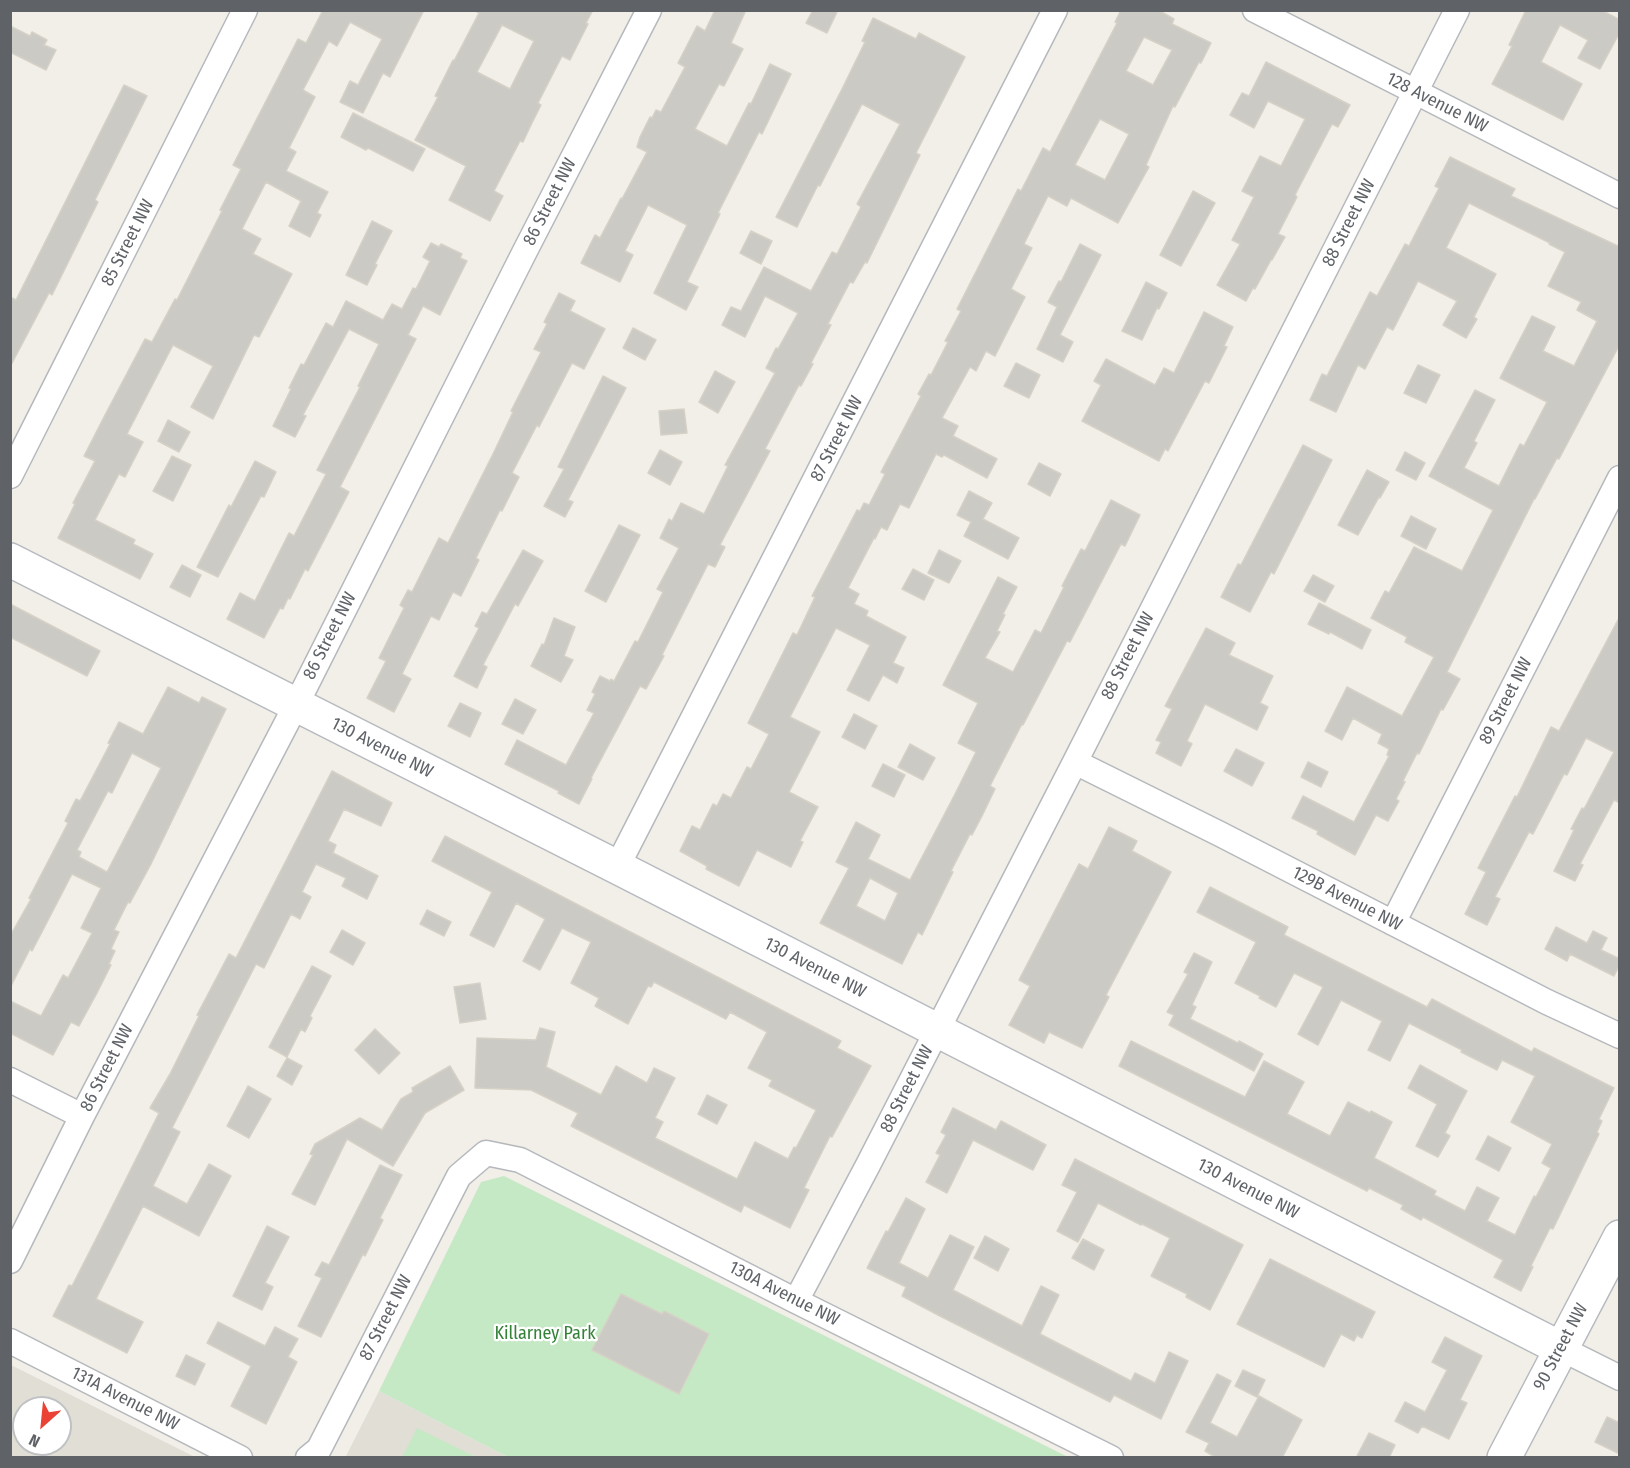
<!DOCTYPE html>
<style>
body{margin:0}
#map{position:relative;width:1630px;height:1468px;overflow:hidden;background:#f1efe8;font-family:"Fira Sans Condensed",sans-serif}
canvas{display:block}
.frame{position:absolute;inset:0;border:12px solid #5f6368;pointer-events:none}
.north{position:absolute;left:12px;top:1396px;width:60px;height:60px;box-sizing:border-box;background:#fff;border:2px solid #bfc1c3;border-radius:50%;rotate:207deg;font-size:16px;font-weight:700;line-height:24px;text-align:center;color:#5f6368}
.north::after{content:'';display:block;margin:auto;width:21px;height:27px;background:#ea4335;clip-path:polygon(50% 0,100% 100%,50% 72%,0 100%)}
</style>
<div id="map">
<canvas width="1630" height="1468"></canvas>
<div class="frame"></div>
<div class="north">N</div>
</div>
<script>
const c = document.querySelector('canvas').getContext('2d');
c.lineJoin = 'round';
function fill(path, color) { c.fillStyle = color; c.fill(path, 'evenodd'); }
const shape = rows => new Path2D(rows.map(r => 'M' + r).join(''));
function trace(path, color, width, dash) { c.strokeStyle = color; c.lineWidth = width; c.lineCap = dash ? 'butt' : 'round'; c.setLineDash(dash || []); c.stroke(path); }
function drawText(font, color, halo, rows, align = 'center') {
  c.font = font + ' "Fira Sans Condensed",sans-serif'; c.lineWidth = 4.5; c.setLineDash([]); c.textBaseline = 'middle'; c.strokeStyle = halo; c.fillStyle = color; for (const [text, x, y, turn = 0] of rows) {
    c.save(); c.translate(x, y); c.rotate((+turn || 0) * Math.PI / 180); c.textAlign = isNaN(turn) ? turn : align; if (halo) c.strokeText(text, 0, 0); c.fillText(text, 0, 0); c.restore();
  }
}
fill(shape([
 [11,1365,195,1457,11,1457],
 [24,1408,60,1408,60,1444,24,1444],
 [379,1391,508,1457,345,1458]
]), '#e1ded6');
fill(shape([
 [504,1176,1068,1457,508,1457,379,1391,481,1182],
 [417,1428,476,1457,402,1457]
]), '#c5e8c5');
const building = shape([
 [323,10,424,10,390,77,383,73,363,113,340,102,350,81,358,85,382,39,350,22,337,46,329,41,303,90,315,97,289,148,296,152,286,171,328,192,317,213,321,215,310,237,289,226,301,201,266,182,242,229,261,239,253,254,292,274,259,337,254,335,213,419,191,407,213,366,173,345,127,434,143,442,125,477,119,474,95,520,135,540,133,544,153,554,140,579,58,538,75,504,73,503,95,461,84,456,105,415,145,339,152,342,175,299,177,300,222,211,220,210,241,169,233,165,298,39,306,43,323,10],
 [474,10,593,10,586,23,588,24,570,60,562,56,538,103,541,105,531,125,523,142,520,141,494,191,503,196,490,221,449,200,466,166,415,140,438,97,435,96,453,60,454,61,479,13,474,10],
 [502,25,534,41,510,89,477,72,502,25],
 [715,10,746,10,731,43,743,49,724,86,719,84,695,129,727,146,749,103,751,104,770,64,791,74,762,134,759,132,718,213,720,214,687,282,698,287,686,310,654,293,687,225,648,205,625,251,633,255,620,282,581,263,595,235,600,238,621,198,622,199,647,152,637,147,640,137,650,117,652,118,656,110,661,112,685,67,678,63,697,26,705,31,715,10],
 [813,10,838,10,827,33,806,23,813,10],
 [1121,10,1158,10,1174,19,1172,24,1211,43,1201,63,1199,62,1175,107,1173,106,1146,165,1149,167,1118,223,1071,198,1067,206,1048,196,1024,244,1032,248,1011,289,1025,297,995,356,986,351,976,371,970,367,942,418,958,426,953,436,997,459,987,478,944,455,942,457,936,454,909,508,900,504,887,530,881,527,875,539,874,538,848,588,859,594,854,604,868,611,866,616,906,637,893,663,904,668,897,683,883,675,869,701,847,690,870,645,836,628,790,717,820,732,789,792,818,807,800,841,803,842,791,867,757,850,739,886,706,869,707,866,680,851,692,826,700,830,713,804,717,806,723,794,731,798,747,767,751,769,769,734,748,723,793,633,797,635,815,597,812,596,857,510,860,511,864,503,869,505,885,474,881,472,921,396,918,394,929,374,931,375,948,342,945,341,961,311,957,309,1018,189,1021,191,1043,148,1050,152,1117,23,1115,22,1121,10],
 [1144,37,1172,50,1153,85,1126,71,1144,37],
 [1100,119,1129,134,1105,180,1075,165,1100,119],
 [1526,10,1601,10,1620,20,1620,32,1600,69,1578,58,1588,40,1560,25,1541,62,1582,84,1563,120,1492,84,1512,46,1509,45,1526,10],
 [873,18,916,39,919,33,965,57,916,153,920,155,867,263,865,262,853,283,850,282,828,324,831,325,811,363,813,364,801,386,799,385,765,449,770,451,720,545,725,547,715,567,708,564,662,655,664,656,646,689,640,686,591,778,592,779,579,804,558,793,559,791,505,764,517,740,566,765,594,713,587,710,595,694,592,692,600,676,610,681,611,679,614,681,635,641,638,642,663,592,657,589,679,548,660,538,669,519,672,521,681,503,704,514,728,466,725,465,775,373,766,368,776,348,778,349,798,313,765,296,745,337,722,325,731,307,741,311,764,267,811,291,832,252,837,254,861,207,857,204,900,124,862,104,820,186,818,185,797,227,776,217,843,87,865,42,862,41,873,18],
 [10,26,30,36,32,32,47,40,44,45,56,50,46,70,10,52,10,26],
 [1266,62,1350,105,1338,127,1332,124,1295,195,1297,197,1278,234,1285,237,1272,260,1271,260,1255,289,1253,288,1246,301,1217,285,1240,244,1232,240,1254,197,1242,191,1260,156,1281,166,1305,119,1268,101,1254,128,1230,115,1242,93,1249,96,1266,62],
 [124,85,147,96,95,200,98,202,52,295,49,293,10,367,10,297,16,300,124,85],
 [353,113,425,149,413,171,368,148,366,150,341,137,353,113],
 [1450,157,1515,189,1511,196,1620,247,1620,344,1559,459,1557,458,1535,499,1534,499,1447,672,1460,679,1443,710,1441,709,1419,754,1417,753,1403,781,1405,782,1396,799,1399,801,1388,821,1376,815,1355,855,1317,834,1318,831,1292,818,1303,796,1354,822,1389,756,1387,755,1389,749,1378,743,1382,734,1353,718,1342,740,1325,731,1347,687,1402,716,1434,657,1405,642,1407,637,1371,618,1385,591,1389,593,1414,547,1462,571,1493,510,1429,476,1475,390,1495,400,1474,441,1477,443,1464,468,1499,486,1520,444,1524,446,1547,402,1500,378,1532,316,1555,327,1543,351,1574,366,1597,321,1577,310,1581,302,1548,286,1565,252,1549,244,1550,243,1469,203,1446,248,1496,274,1474,317,1477,319,1466,338,1443,325,1457,301,1418,281,1393,330,1387,327,1365,369,1358,365,1336,412,1310,400,1322,374,1327,376,1370,292,1377,296,1405,244,1409,246,1439,188,1435,186,1450,157],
 [1193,191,1215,203,1181,266,1160,255,1193,191],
 [372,221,392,231,375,264,377,265,367,285,346,275,372,221],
 [751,231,772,241,761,264,740,253,751,231],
 [431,243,439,247,441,244,462,254,460,258,467,261,440,315,423,306,408,335,416,339,340,487,349,492,308,571,305,569,290,599,288,598,283,609,280,608,264,638,227,619,240,593,255,601,289,533,294,536,326,474,317,470,360,387,358,386,379,344,349,329,303,415,306,416,295,437,273,426,291,389,289,388,301,364,304,365,326,323,333,327,346,301,383,320,392,304,402,309,413,288,416,289,430,261,423,257,431,243],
 [1080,244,1101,255,1060,335,1073,342,1063,362,1037,349,1057,307,1048,302,1059,281,1061,282,1080,244],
 [1146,282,1167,293,1159,309,1157,308,1142,340,1122,331,1146,282],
 [559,293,575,301,570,311,605,329,584,369,572,363,539,427,537,425,512,473,519,477,502,511,500,510,476,558,479,560,461,596,453,592,439,620,431,616,402,674,411,679,394,712,367,698,386,661,379,658,404,608,400,605,408,590,412,592,439,538,448,543,493,454,513,412,511,411,541,352,534,349,547,324,544,322,559,293],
 [1204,312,1233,327,1224,346,1227,347,1209,383,1205,381,1168,451,1165,449,1159,461,1082,421,1101,385,1094,381,1106,359,1155,385,1164,368,1174,373,1204,312],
 [633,328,656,340,645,360,623,348,633,328],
 [1016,363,1040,375,1029,398,1004,386,1016,363],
 [1418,365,1440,375,1426,403,1404,393,1418,365],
 [715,371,735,382,718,413,699,402,715,371],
 [603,376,626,388,568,500,573,502,565,517,544,506,564,469,558,467,603,376],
 [684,409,687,433,661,435,659,411,684,409],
 [168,420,190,432,179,452,158,441,168,420],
 [1303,445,1332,460,1274,574,1271,572,1250,612,1221,597,1238,564,1241,565,1303,445],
 [660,450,682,462,670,485,648,473,660,450],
 [1405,452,1425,463,1416,480,1396,470,1405,452],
 [172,456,191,465,173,501,153,491,172,456],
 [255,461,276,472,264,497,261,496,218,577,197,567,229,505,231,507,255,461],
 [1039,463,1061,474,1050,496,1028,484,1039,463],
 [1367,470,1389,482,1380,498,1379,497,1358,535,1338,525,1367,470],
 [969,491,992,503,983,519,1019,538,1008,559,964,536,971,522,957,515,969,491],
 [1111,500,1140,515,1125,546,1121,544,1070,642,1067,641,1023,725,1022,724,1008,751,990,786,995,789,982,816,972,835,970,834,951,871,953,872,922,935,918,932,902,964,820,923,849,868,836,862,856,822,880,835,868,859,910,880,954,796,976,752,958,743,978,703,943,685,998,577,1017,587,1003,614,1005,615,997,631,1000,632,985,658,1013,672,1035,630,1041,633,1064,587,1062,586,1081,549,1085,551,1111,500],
 [870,878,898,893,885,921,856,906,870,878],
 [1411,516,1436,529,1426,549,1401,536,1411,516],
 [619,525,640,535,606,602,585,591,619,525],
 [523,550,543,561,518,606,515,604,483,665,487,667,477,688,454,676,479,628,475,626,482,612,487,614,523,550],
 [939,550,961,561,949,583,928,573,939,550],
 [182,565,201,575,190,597,170,587,182,565],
 [913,569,934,580,924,600,902,589,913,569],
 [1313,575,1334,586,1325,602,1304,591,1313,575],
 [1319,603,1371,630,1362,649,1330,632,1329,634,1308,624,1319,603],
 [10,604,100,651,87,676,10,637,10,604],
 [1620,616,1620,803,1614,800,1580,864,1583,865,1575,881,1554,871,1574,830,1571,829,1582,808,1584,809,1614,752,1586,738,1567,775,1564,774,1533,834,1529,832,1495,897,1500,899,1487,925,1465,914,1486,872,1478,868,1515,796,1517,797,1551,727,1559,731,1620,616],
 [554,618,575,627,564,656,573,660,561,682,531,666,542,644,544,645,554,618],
 [1206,628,1235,643,1229,655,1273,676,1260,703,1268,707,1257,730,1205,704,1187,741,1192,744,1181,766,1156,753,1161,742,1156,740,1172,709,1165,706,1206,628],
 [168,687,199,703,202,697,226,709,151,864,130,903,128,902,114,930,119,932,111,949,115,951,109,964,111,965,97,993,79,1026,71,1022,53,1055,10,1033,10,1001,41,1016,63,975,68,978,92,933,81,928,101,888,72,874,43,930,32,951,30,949,10,988,10,936,31,899,29,898,68,823,65,821,76,799,80,801,110,744,108,743,119,722,143,734,168,687],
 [132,753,161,768,107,872,79,857,81,852,77,850,108,791,112,793,132,753],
 [515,699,536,710,523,734,502,724,515,699],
 [460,703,481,713,470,737,448,726,460,703],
 [854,714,877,726,865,749,842,737,854,714],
 [910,744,935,758,923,780,898,767,910,744],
 [1236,749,1264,763,1252,786,1224,771,1236,749],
 [1308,762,1328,772,1321,787,1301,777,1308,762],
 [883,764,905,775,894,797,872,786,883,764],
 [332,771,392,803,381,826,344,809,328,841,336,845,333,853,378,876,367,899,342,886,346,878,316,864,302,892,311,897,300,919,291,914,264,968,256,964,172,1128,180,1132,153,1186,187,1204,209,1164,231,1176,199,1236,143,1206,96,1299,143,1322,127,1353,53,1316,69,1285,72,1286,98,1235,159,1113,150,1108,170,1074,199,1016,197,1015,229,954,236,958,332,771],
 [1109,827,1137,841,1132,851,1171,872,1106,995,1109,997,1082,1048,1049,1032,1044,1043,1009,1025,1030,986,1019,980,1079,864,1088,869,1109,827],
 [445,836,841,1041,837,1048,871,1066,832,1137,830,1136,804,1188,809,1190,790,1228,744,1205,741,1212,571,1126,578,1113,531,1090,475,1088,477,1038,536,1040,540,1028,555,1032,546,1067,601,1095,616,1066,647,1083,654,1068,675,1078,655,1118,663,1122,655,1138,737,1179,755,1142,788,1159,794,1147,796,1148,816,1110,769,1086,772,1080,748,1068,767,1032,730,1012,726,1019,654,982,651,987,648,986,628,1024,595,1006,599,998,571,983,591,942,562,928,540,970,523,961,545,919,516,903,494,947,470,935,492,892,432,861,445,836],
 [1210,887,1288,927,1284,935,1427,1007,1432,999,1532,1052,1534,1048,1614,1088,1599,1119,1602,1121,1597,1132,1599,1134,1553,1229,1550,1228,1531,1266,1533,1267,1521,1291,1494,1277,1503,1260,1423,1217,1421,1220,1401,1209,1403,1205,1369,1188,1367,1191,1119,1066,1131,1041,1245,1097,1264,1061,1304,1082,1287,1114,1330,1136,1348,1102,1370,1113,1371,1111,1392,1122,1374,1158,1436,1191,1434,1195,1465,1211,1477,1187,1499,1198,1487,1221,1515,1235,1534,1196,1536,1197,1551,1168,1542,1163,1552,1144,1511,1122,1535,1076,1502,1060,1497,1070,1461,1052,1462,1050,1409,1023,1390,1061,1368,1050,1382,1021,1341,1000,1318,1045,1298,1034,1323,987,1294,973,1276,1007,1259,998,1260,996,1235,983,1256,942,1197,912,1210,887],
 [427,910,451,922,444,936,420,924,427,910],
 [1556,927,1587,943,1593,931,1607,938,1601,950,1620,959,1620,964,1614,976,1570,954,1567,961,1545,949,1556,927],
 [342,930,365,943,353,965,330,952,342,930],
 [1194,953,1212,962,1192,1005,1196,1007,1190,1019,1238,1043,1239,1041,1263,1054,1254,1071,1169,1025,1174,1015,1167,1012,1188,974,1184,972,1194,953],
 [312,966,331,976,310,1016,312,1018,305,1032,301,1029,287,1057,269,1047,312,966],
 [480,983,486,1019,460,1023,454,987,480,983],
 [375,1029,400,1053,379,1074,355,1050,375,1029],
 [287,1058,302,1066,292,1085,277,1076,287,1058],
 [1420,1065,1467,1091,1445,1133,1450,1136,1438,1157,1416,1146,1437,1104,1408,1088,1420,1065],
 [450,1066,464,1090,425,1113,393,1166,347,1139,315,1205,292,1194,313,1155,310,1154,315,1144,360,1118,382,1130,401,1099,413,1092,412,1088,450,1066],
 [248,1086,271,1099,249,1138,227,1126,248,1086],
 [707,1095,727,1105,717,1124,698,1114,707,1095],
 [953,1108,996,1130,1001,1121,1046,1145,1033,1170,973,1140,947,1193,926,1182,940,1155,936,1153,946,1135,941,1132,953,1108],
 [1488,1136,1511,1148,1499,1171,1476,1159,1488,1136],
 [1075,1159,1243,1245,1210,1310,1186,1297,1187,1294,1151,1276,1170,1238,1142,1224,1141,1225,1098,1203,1078,1242,1057,1231,1077,1192,1062,1185,1075,1159],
 [380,1165,402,1175,380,1218,383,1220,365,1256,363,1254,321,1337,298,1326,322,1278,315,1275,322,1262,329,1265,380,1165],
 [906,1198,925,1209,899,1263,928,1278,950,1235,974,1247,953,1290,1022,1326,1041,1286,1059,1295,1040,1334,1131,1381,1135,1373,1155,1383,1169,1352,1188,1361,1161,1419,1114,1395,1110,1402,938,1315,902,1296,906,1287,867,1268,886,1231,888,1232,906,1198],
 [267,1226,289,1237,265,1283,273,1287,262,1310,233,1296,267,1226],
 [985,1236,1009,1249,998,1271,974,1258,985,1236],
 [1083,1239,1104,1250,1094,1270,1072,1258,1083,1239],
 [1270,1259,1375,1312,1362,1338,1357,1335,1354,1341,1341,1334,1324,1367,1237,1324,1270,1259],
 [621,1294,662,1314,664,1311,709,1334,679,1394,592,1350,621,1294],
 [218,1322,265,1346,275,1327,298,1339,288,1357,297,1362,266,1424,231,1406,251,1366,207,1343,218,1322],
 [1445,1337,1482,1356,1460,1400,1467,1403,1449,1439,1422,1426,1418,1433,1395,1421,1405,1402,1425,1412,1447,1370,1432,1362,1445,1337],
 [186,1355,205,1364,195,1385,176,1376,186,1355],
 [1243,1370,1265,1380,1257,1397,1235,1386,1243,1370],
 [1217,1374,1231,1381,1210,1423,1237,1437,1259,1396,1302,1420,1282,1458,1217,1458,1205,1451,1209,1443,1186,1432,1217,1374],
 [1607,1417,1620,1423,1620,1454,1595,1442,1607,1417],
 [1369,1433,1395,1445,1389,1458,1356,1458,1369,1433]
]);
fill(building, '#cccac5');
trace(building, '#d6d1c6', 1.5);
const street = shape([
 [1255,10,1620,196],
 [10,476,245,10],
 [1075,762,1220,834,1547,1002,1620,1036],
 [617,867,1055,10],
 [1393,923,1620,478],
 [10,1080,82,1116],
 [10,1261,82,1116,296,705,524,253,649,10],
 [796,1301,868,1165,1075,762,1457,10],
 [10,1341,240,1458],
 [1560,1348,1620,1378],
 [308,1458,319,1449,459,1176,486,1153,520,1160,796,1301,1111,1458]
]);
const secondary = shape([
 [10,560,617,867,1560,1348],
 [1504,1458,1620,1237]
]);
trace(street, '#b5b8bc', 27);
trace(secondary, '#b6babf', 36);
trace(street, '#fff', 24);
trace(secondary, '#fff', 33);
drawText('18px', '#5f6368', '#fff', [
 ["128 Avenue NW",1437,103,27],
 ["86 Street NW",550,202,-63],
 ["88 Street NW",1349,223,-63],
 ["85 Street NW",128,243,-63],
 ["87 Street NW",837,439,-63],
 ["86 Street NW",330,636,-63],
 ["88 Street NW",1128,656,-63],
 ["89 Street NW",1506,701,-63],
 ["130 Avenue NW",382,748,27],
 ["129B Avenue NW",1347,899,27],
 ["130 Avenue NW",815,968,27],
 ["86 Street NW",107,1068,-63],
 ["88 Street NW",907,1089,-63],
 ["130 Avenue NW",1248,1189,27],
 ["130A Avenue NW",784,1294,27],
 ["87 Street NW",386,1318,-63],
 ["90 Street NW",1561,1347,-62],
 ["131A Avenue NW",125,1399,27]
]);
drawText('18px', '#348238', '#fff', [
 ["Killarney Park",545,1334]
]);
</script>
